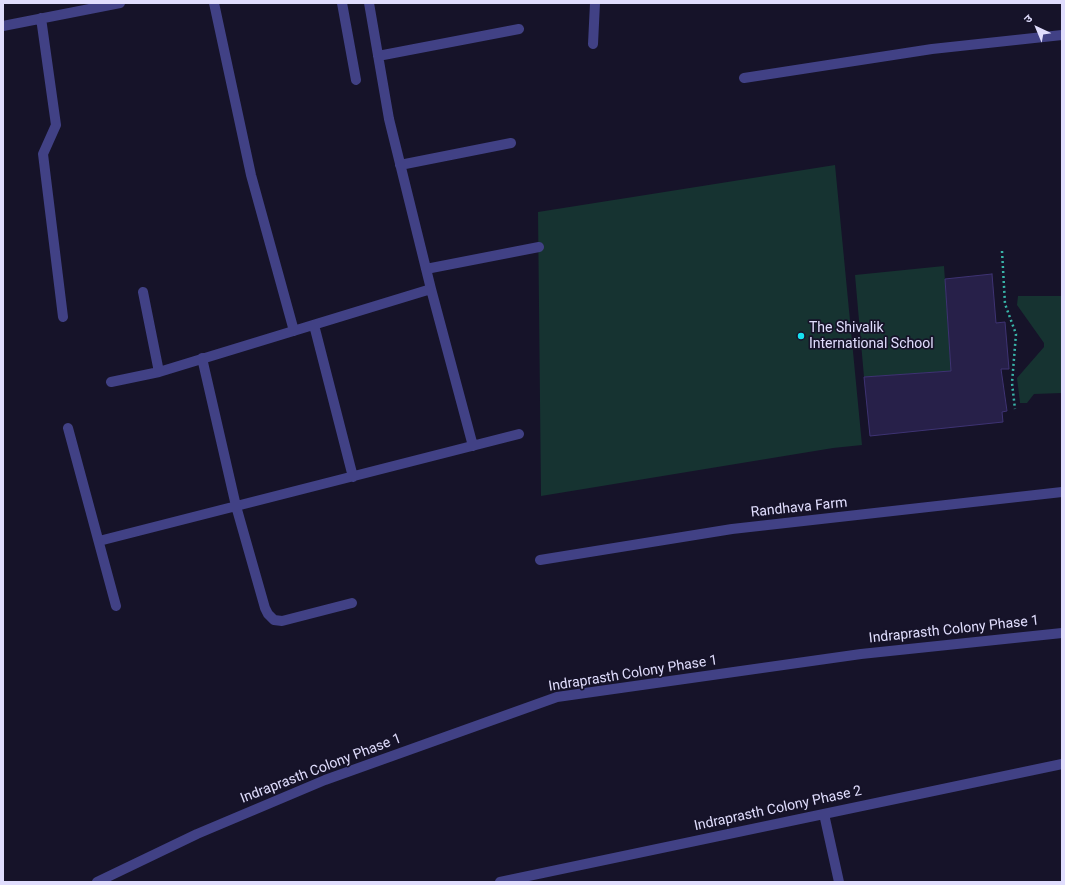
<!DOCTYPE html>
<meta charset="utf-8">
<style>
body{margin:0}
#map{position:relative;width:1065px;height:885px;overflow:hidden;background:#161329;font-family:Roboto,"Noto Sans Devanagari",sans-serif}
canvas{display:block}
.frame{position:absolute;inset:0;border:4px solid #e0ddfd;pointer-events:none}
.north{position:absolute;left:1017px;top:8px;width:40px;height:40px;-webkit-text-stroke:3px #161329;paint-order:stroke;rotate:316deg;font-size:11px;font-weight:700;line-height:16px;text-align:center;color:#e0ddfd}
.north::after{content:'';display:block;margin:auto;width:14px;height:18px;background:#e0ddfd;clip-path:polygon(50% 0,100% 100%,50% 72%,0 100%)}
</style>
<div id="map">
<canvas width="1065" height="885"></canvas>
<div class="frame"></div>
<div class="north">उ</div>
</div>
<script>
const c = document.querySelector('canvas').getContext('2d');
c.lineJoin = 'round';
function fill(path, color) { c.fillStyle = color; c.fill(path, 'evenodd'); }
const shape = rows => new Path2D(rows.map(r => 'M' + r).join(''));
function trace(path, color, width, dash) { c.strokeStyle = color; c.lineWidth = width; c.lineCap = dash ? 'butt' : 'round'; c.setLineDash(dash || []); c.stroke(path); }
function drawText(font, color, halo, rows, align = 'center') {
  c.font = font + ' Roboto,sans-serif'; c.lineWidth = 3.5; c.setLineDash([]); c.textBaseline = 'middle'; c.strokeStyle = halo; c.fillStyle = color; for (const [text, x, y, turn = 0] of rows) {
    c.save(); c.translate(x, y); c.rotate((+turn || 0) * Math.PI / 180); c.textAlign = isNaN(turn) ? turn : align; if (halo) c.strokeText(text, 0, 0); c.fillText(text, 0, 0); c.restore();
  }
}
fill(shape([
 [835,165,862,445,833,448,541,496,538,212],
 [944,266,951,371,864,377,855,275],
 [1018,296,1062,296,1062,393,1034,394,1027,403,1020,403,1017,378,1044,347,1044,343,1017,305]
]), '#163331');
const building = shape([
 [992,274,996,323,1005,322,1009,369,1001,369,1007,411,1002,412,1003,422,870,436,864,377,951,371,945,279,992,274]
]);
fill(building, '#272049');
trace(building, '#3e3373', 1);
trace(shape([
 [1002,251,1005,304,1016,334,1012,383,1015,409]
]), '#39b5a9', 2.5, [2, 3]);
trace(shape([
 [214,3,251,175,294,331],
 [342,3,356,80],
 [369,3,389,119,431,289,473,446],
 [41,18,56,125,43,154,63,317],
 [3,26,120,3],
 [593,44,595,3],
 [378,56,519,29],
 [744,78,932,49,1062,35],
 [400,165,511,143],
 [426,269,539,247],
 [143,292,159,372],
 [314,325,353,477],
 [202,358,236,506,265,608,268,614,274,620,282,621,352,603],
 [111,382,159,372,431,289],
 [68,428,116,606],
 [99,541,519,434],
 [540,560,732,529,1062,492],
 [824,814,839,882],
 [97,882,197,834,325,780,557,697,861,654,1062,633],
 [500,882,1062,764]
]), '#414185', 10);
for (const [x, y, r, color] of [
 [801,336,4,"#16e2f0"]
]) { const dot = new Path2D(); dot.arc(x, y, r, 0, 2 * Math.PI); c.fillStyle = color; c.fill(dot); trace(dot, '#161329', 1.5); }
drawText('14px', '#e0ddfd', '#161329', [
 ["The Shivalik",809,328],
 ["International School",809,344]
], 'left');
drawText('14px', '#e0ddfd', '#161329', [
 ["Randhava Farm",799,508,-6],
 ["Indraprasth Colony Phase 1",954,630,-6],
 ["Indraprasth Colony Phase 1",633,674,-9],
 ["Indraprasth Colony Phase 1",321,769,-21],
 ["Indraprasth Colony Phase 2",778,809,-12]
]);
</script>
